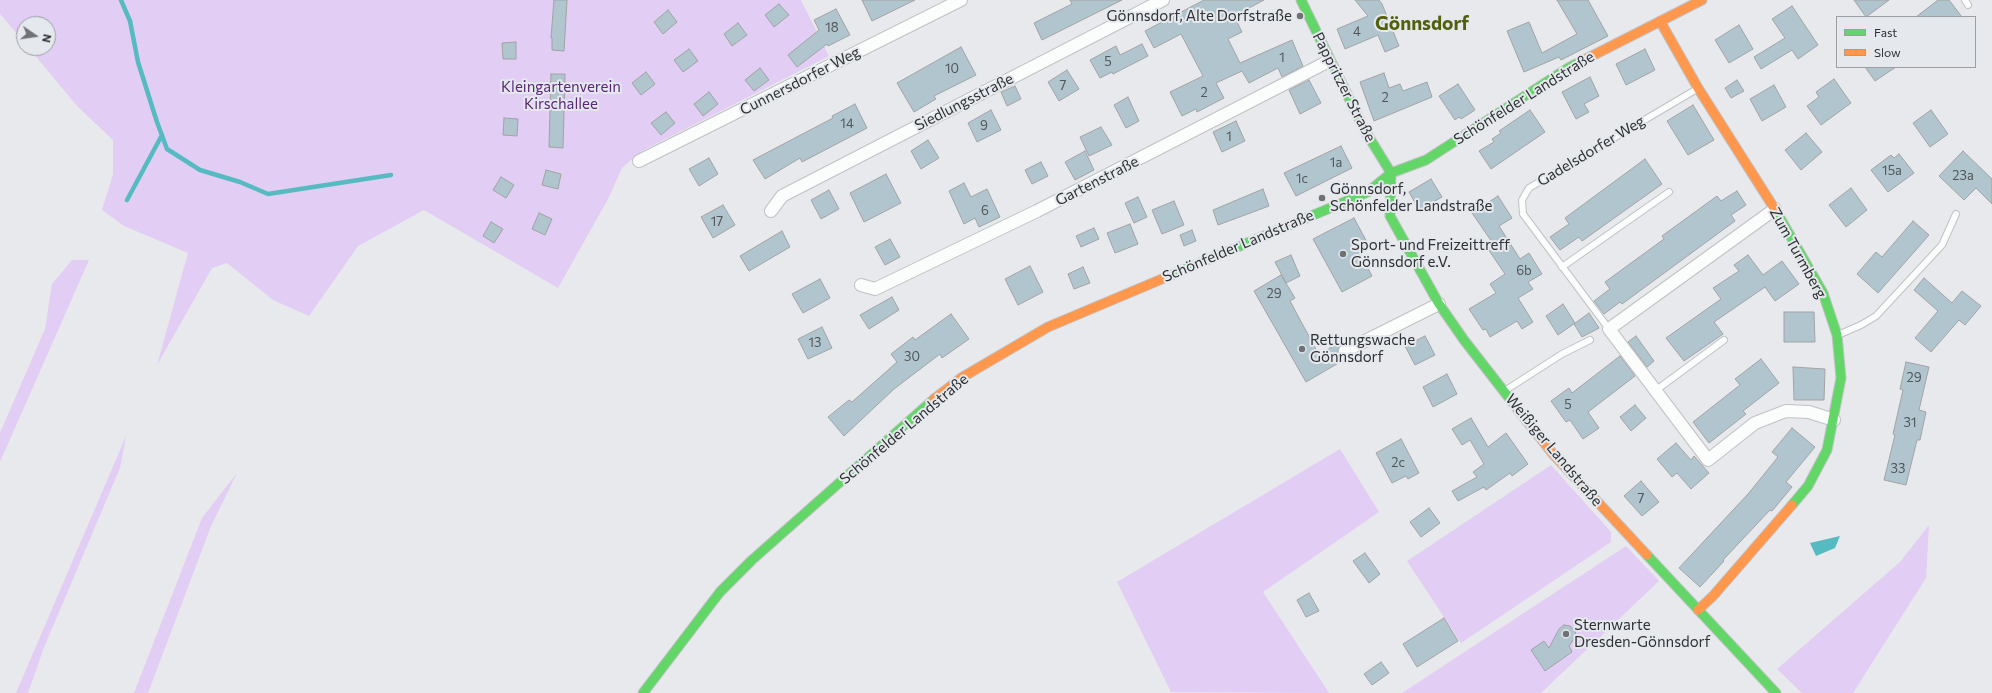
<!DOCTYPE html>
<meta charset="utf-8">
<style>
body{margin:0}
#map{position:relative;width:1992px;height:693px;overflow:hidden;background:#e7e9ec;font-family:Commissioner,sans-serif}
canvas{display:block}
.legend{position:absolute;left:1836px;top:16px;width:140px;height:52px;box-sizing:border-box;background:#e5e9ee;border:1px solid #9d9fa3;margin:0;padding:5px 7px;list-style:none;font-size:12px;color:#303133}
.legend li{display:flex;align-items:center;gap:8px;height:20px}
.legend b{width:20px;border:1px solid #9d9fa3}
.north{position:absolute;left:16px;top:16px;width:40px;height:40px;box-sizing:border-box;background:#e5e9ee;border:1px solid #9d9fa3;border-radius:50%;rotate:103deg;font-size:11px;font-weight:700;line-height:16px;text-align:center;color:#303133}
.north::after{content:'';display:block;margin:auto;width:14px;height:18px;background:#707174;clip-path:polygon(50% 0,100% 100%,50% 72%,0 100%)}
</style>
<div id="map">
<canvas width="1992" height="693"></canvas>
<ul class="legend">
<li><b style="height:5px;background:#63d668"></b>Fast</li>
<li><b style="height:5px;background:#ff974d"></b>Slow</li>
</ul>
<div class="north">N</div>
</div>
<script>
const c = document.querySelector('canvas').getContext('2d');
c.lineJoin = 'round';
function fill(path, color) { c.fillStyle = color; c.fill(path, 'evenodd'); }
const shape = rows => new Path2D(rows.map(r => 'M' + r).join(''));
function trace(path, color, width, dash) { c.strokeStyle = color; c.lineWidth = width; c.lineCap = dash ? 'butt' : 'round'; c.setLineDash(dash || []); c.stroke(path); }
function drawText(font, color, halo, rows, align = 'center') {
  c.font = font + ' Commissioner,sans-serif'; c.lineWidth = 4; c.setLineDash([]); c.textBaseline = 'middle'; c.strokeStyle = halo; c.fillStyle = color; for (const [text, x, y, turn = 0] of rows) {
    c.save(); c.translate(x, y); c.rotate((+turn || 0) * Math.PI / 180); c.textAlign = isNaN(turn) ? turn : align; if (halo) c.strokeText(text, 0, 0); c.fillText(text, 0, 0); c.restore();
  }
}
fill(shape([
 [0,0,801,0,829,56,642,151,622,168,608,199,558,288,424,210,358,246,309,316,273,300,227,263,212,268,157,365,188,253,124,226,102,210,113,174,113,140,77,106,29,48,48,48,48,24,24,24,24,42,0,14],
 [72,260,89,260,0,462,0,433,45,329,52,284],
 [126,436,120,468,43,650,28,693,16,693],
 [1340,449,1379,512,1263,592,1329,693,1171,692,1117,582],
 [1551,465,1611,532,1611,542,1461,643,1407,561],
 [237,473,211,526,148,693,134,693,202,518],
 [1929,525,1926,578,1853,693,1802,693,1777,669,1900,562],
 [1626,546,1659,581,1541,693,1402,693]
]), '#e2cdf5');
fill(shape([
 [1840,536,1835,548,1816,556,1810,543]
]), '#56bbc0');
trace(shape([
 [121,0,130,21,138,62,157,122,167,149,200,170,240,182,268,194,391,175],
 [127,200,162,135]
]), '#56bbc0', 4.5);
const building = shape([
 [554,0,567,0,564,51,552,50,552,38,551,38,554,0],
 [862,0,915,0,872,21,862,0],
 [1070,0,1122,0,1042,40,1034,23,1072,4,1070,0],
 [1204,0,1264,0,1234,16,1242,32,1228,39,1240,63,1292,40,1303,66,1282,77,1278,68,1249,83,1242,71,1216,83,1224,98,1197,112,1196,109,1182,116,1170,92,1203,76,1181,34,1154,48,1145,31,1204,0],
 [1355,0,1379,0,1382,4,1399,46,1385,52,1378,35,1345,49,1337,29,1368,16,1355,0],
 [1557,0,1588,0,1608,36,1561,60,1559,57,1524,72,1507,31,1529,22,1542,53,1577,34,1557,0],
 [1854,0,1889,0,1866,17,1854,0],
 [1938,0,1949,0,1962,17,1916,17,1938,0],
 [779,4,789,15,774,27,765,15,779,4],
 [1792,6,1818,45,1798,59,1792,50,1761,69,1754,57,1785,38,1772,19,1792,6],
 [836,9,850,35,828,46,827,44,797,67,788,55,819,30,814,20,836,9],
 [668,10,677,22,663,34,654,22,668,10],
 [738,23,747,35,732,46,724,34,738,23],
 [1739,25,1753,49,1729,63,1715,40,1739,25],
 [516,42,516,59,503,59,502,43,516,42],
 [1142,44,1148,56,1113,74,1112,72,1100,78,1090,60,1116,46,1120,55,1142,44],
 [961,47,976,75,934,96,936,99,914,112,897,83,961,47],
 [689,49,698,61,683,72,674,60,689,49],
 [1645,49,1655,70,1626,85,1616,64,1645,49],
 [1865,67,1896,67,1875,81,1865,67],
 [760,68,769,80,754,91,745,80,760,68],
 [1067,70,1079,89,1059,101,1048,82,1067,70],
 [646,72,655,84,641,95,632,83,646,72],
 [1384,73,1389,88,1400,84,1403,91,1427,82,1432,97,1374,121,1360,82,1384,73],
 [551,74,565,74,563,148,549,147,551,74],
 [1590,77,1599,96,1584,104,1589,112,1576,119,1562,92,1590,77],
 [1834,79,1851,103,1821,125,1807,106,1819,97,1816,92,1834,79],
 [1309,80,1321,103,1300,114,1289,90,1309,80],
 [1737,80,1744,91,1731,98,1725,88,1737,80],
 [1458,84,1475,110,1461,119,1459,117,1455,120,1439,96,1458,84],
 [1774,85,1786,107,1762,121,1750,99,1774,85],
 [1015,86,1021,99,1007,106,1001,92,1015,86],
 [709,92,718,104,703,116,694,104,709,92],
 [1128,97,1139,121,1126,128,1114,105,1128,97],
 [855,104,867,128,802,162,800,158,765,179,753,160,833,118,832,116,855,104],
 [1693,105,1714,140,1688,155,1667,121,1693,105],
 [991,110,1001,130,977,142,968,123,991,110],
 [1530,110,1545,132,1491,169,1479,151,1494,142,1492,139,1501,133,1499,131,1530,110],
 [1931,110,1948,134,1930,147,1913,123,1931,110],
 [666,112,675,123,661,135,651,123,666,112],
 [504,118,518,119,517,136,503,135,504,118],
 [1236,121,1245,141,1222,152,1213,132,1236,121],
 [1101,127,1112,145,1089,156,1080,137,1101,127],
 [1806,133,1822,152,1801,170,1785,150,1806,133],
 [928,140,939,158,921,169,911,151,928,140],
 [1341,146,1352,168,1296,196,1284,173,1341,146],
 [1085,151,1094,170,1075,180,1065,162,1085,151],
 [1963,151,1992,179,1992,204,1976,188,1964,200,1939,176,1963,151],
 [1899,154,1914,173,1888,192,1871,170,1891,155,1894,158,1899,154],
 [709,158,718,174,699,186,689,169,709,158],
 [1645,159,1662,184,1582,241,1579,237,1560,250,1550,237,1569,224,1565,218,1645,159],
 [1041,162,1048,176,1032,184,1025,170,1041,162],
 [546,170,561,174,558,189,542,185,546,170],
 [886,174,901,203,864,222,850,193,886,174],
 [501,177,514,185,506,198,493,190,501,177],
 [1431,179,1442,197,1419,210,1409,192,1431,179],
 [964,183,971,197,987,189,1000,217,979,227,975,218,964,224,949,191,964,183],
 [1851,188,1867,210,1846,227,1829,205,1851,188],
 [1263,189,1269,206,1218,225,1213,210,1263,189],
 [829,190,839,209,821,219,811,200,829,190],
 [1737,191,1746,205,1731,215,1735,221,1622,304,1620,302,1604,314,1594,301,1610,289,1605,282,1664,239,1662,236,1717,196,1721,201,1737,191],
 [1498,196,1512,218,1499,226,1520,259,1529,253,1542,274,1528,282,1533,289,1518,298,1533,322,1522,329,1517,321,1490,337,1486,329,1483,330,1469,309,1496,293,1490,284,1505,274,1486,246,1492,242,1472,213,1498,196],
 [1138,197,1147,217,1134,223,1125,203,1138,197],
 [1174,201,1184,225,1162,234,1152,210,1174,201],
 [723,205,735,225,713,238,701,217,723,205],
 [539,213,552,219,545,235,532,229,539,213],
 [1354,218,1368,244,1358,249,1372,276,1342,292,1313,239,1354,218],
 [1913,221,1929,235,1878,293,1857,274,1876,252,1882,257,1913,221],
 [491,222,503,229,494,243,483,236,491,222],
 [1130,224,1138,244,1115,253,1107,233,1130,224],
 [1094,228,1099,239,1081,247,1076,236,1094,228],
 [1192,230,1196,241,1184,246,1180,235,1192,230],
 [782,231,790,247,749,271,740,256,782,231],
 [890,239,900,257,885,265,875,247,890,239],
 [1291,255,1300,276,1286,283,1275,262,1291,255],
 [1748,255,1763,275,1782,261,1799,284,1775,301,1765,287,1714,322,1723,334,1684,361,1666,338,1721,299,1713,288,1739,271,1734,265,1748,255],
 [1030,266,1043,292,1018,305,1005,279,1030,266],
 [1083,267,1090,283,1074,289,1068,274,1083,267],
 [1281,275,1295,298,1290,301,1319,355,1338,343,1340,346,1338,350,1339,355,1341,357,1347,358,1306,382,1254,291,1281,275],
 [1924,278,1952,303,1962,291,1981,306,1965,325,1959,320,1931,352,1915,338,1938,311,1914,290,1924,278],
 [820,279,830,298,803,313,792,294,820,279],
 [892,297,899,310,869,329,860,315,892,297],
 [1563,304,1575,323,1558,335,1546,316,1563,304],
 [1784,312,1814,312,1815,342,1784,342,1784,312],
 [1589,313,1599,328,1582,337,1574,324,1589,313],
 [951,314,969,339,942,358,940,354,894,389,844,436,828,417,849,400,852,402,897,362,891,354,913,337,915,340,951,314],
 [822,327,832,348,808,359,798,339,822,327],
 [1425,336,1435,355,1415,365,1405,346,1425,336],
 [1636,336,1654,361,1647,367,1628,342,1636,336],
 [1620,356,1635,376,1588,412,1599,428,1583,439,1570,420,1566,422,1551,401,1569,388,1572,393,1620,356],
 [1761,359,1779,383,1743,411,1746,414,1709,443,1693,422,1740,385,1735,379,1761,359],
 [1906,362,1929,367,1919,410,1926,412,1920,440,1917,440,1906,485,1884,480,1895,435,1893,434,1903,390,1900,389,1906,362],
 [1793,367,1825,369,1824,400,1794,400,1793,367],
 [1447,374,1457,394,1433,407,1423,387,1447,374],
 [1635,405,1646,418,1631,431,1620,417,1635,405],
 [1471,418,1488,447,1506,433,1528,464,1512,476,1510,473,1486,490,1484,487,1458,501,1452,491,1477,477,1473,472,1484,464,1470,440,1462,445,1452,429,1471,418],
 [1792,428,1815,447,1786,482,1792,487,1772,511,1770,510,1723,560,1724,561,1700,587,1679,568,1748,494,1778,457,1772,452,1792,428],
 [1401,439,1419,473,1408,479,1406,476,1392,483,1376,453,1401,439],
 [1676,443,1691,460,1694,456,1709,473,1691,489,1677,473,1672,477,1657,459,1676,443],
 [1641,481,1659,502,1642,516,1624,496,1641,481],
 [1429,508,1440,523,1421,537,1410,522,1429,508],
 [1365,553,1380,574,1369,583,1353,561,1365,553],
 [1309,593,1319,611,1306,617,1297,600,1309,593],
 [1444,618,1458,641,1417,667,1403,644,1444,618],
 [1564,625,1570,626,1575,630,1576,636,1569,646,1572,652,1545,671,1531,650,1544,641,1549,648,1559,629,1564,625],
 [1381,662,1389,673,1372,685,1364,674,1381,662]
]);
fill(building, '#b1c5ce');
trace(building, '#a1a3a4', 1);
const lane = shape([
 [1965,0,1968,5],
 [1562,267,1669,192],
 [1609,329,1523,214,1522,200,1529,188,1697,89],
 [1838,335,1861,325,1876,316,1942,245,1956,214],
 [1506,390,1562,354,1590,340],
 [1655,391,1724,340]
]);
const street = shape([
 [639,161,961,0],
 [1775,209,1609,329,1708,460,1755,423,1786,411,1809,412,1834,420],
 [771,211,782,196,1163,0],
 [861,285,875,289,1037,211,1329,61],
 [1345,351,1439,304]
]);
const fast = shape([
 [1301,0,1364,129,1391,173],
 [1391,173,1390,216,1439,304,1464,340,1527,421],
 [1776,211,1823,293,1837,335,1841,378,1827,450,1808,486,1792,505],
 [1169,276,1368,192,1391,173,1426,160,1568,68,1584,60],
 [1647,555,1776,693],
 [643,693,720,592,752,560,934,399]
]);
const slow = shape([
 [1660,21,1698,88,1776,211],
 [1584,60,1702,0],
 [934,399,961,378,1048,327,1169,276],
 [1527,421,1553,454,1647,555],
 [1698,610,1713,596,1792,505]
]);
trace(lane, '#c0c2c4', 8);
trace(street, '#c0c2c4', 14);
trace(fast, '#c0c2c4', 11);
trace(slow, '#c0c2c4', 11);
trace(lane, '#fbfcfc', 6);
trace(street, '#fbfcfc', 12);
trace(fast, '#63d668', 9);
trace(slow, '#ff974d', 9);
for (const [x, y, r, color] of [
 [1300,16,4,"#707174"],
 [1322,198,4,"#707174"],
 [1343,254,4,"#707174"],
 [1302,349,4,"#707174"],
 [1566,634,4,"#707174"]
]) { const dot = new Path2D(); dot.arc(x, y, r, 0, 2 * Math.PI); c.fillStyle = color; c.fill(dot); trace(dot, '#e5e9ee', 1.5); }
drawText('13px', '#50565a', null, [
 ["18",832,28],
 ["4",1357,32],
 ["1",1282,58],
 ["5",1108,62],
 ["10",952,69],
 ["7",1063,86],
 ["2",1204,93],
 ["2",1385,98],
 ["14",847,124],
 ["9",984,126],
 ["1",1229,137],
 ["1a",1336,163],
 ["15a",1892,171],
 ["23a",1963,176],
 ["1c",1302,179],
 ["6",985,211],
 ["17",717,222],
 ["6b",1524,271],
 ["29",1274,294],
 ["13",815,343],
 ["30",912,357],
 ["29",1914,378],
 ["5",1568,405],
 ["31",1910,423],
 ["2c",1398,463],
 ["33",1898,469],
 ["7",1641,499]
]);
drawText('15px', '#303133', '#e5e9ee', [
 ["Gönnsdorf, Alte Dorfstraße",1292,16,"right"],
 ["Gönnsdorf,",1330,189],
 ["Schönfelder Landstraße",1330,206],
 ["Sport- und Freizeittreff",1351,245],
 ["Gönnsdorf e.V.",1351,262],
 ["Rettungswache",1310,340],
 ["Gönnsdorf",1310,357],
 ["Sternwarte",1574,625],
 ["Dresden-Gönnsdorf",1574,642]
], 'left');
drawText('15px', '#303133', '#e5e9ee', [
 ["Cunnersdorfer Weg",800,81,-27],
 ["Pappritzer Straße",1344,87,63],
 ["Schönfelder Landstraße",1524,98,-32],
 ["Siedlungsstraße",964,102,-27],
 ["Gadelsdorfer Weg",1591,151,-31],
 ["Gartenstraße",1097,181,-27],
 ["Schönfelder Landstraße",1238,246,-23],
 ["Zum Turmberg",1798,253,61],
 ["Schönfelder Landstraße",904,429,-40],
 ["Weißiger Landstraße",1554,450,50]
]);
drawText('15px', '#5c277a', '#e5e9ee', [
 ["Kleingartenverein",561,87],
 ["Kirschallee",561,104]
]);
drawText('bold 19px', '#545f0e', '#e5e9ee', [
 ["Gönnsdorf",1422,24]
]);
</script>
